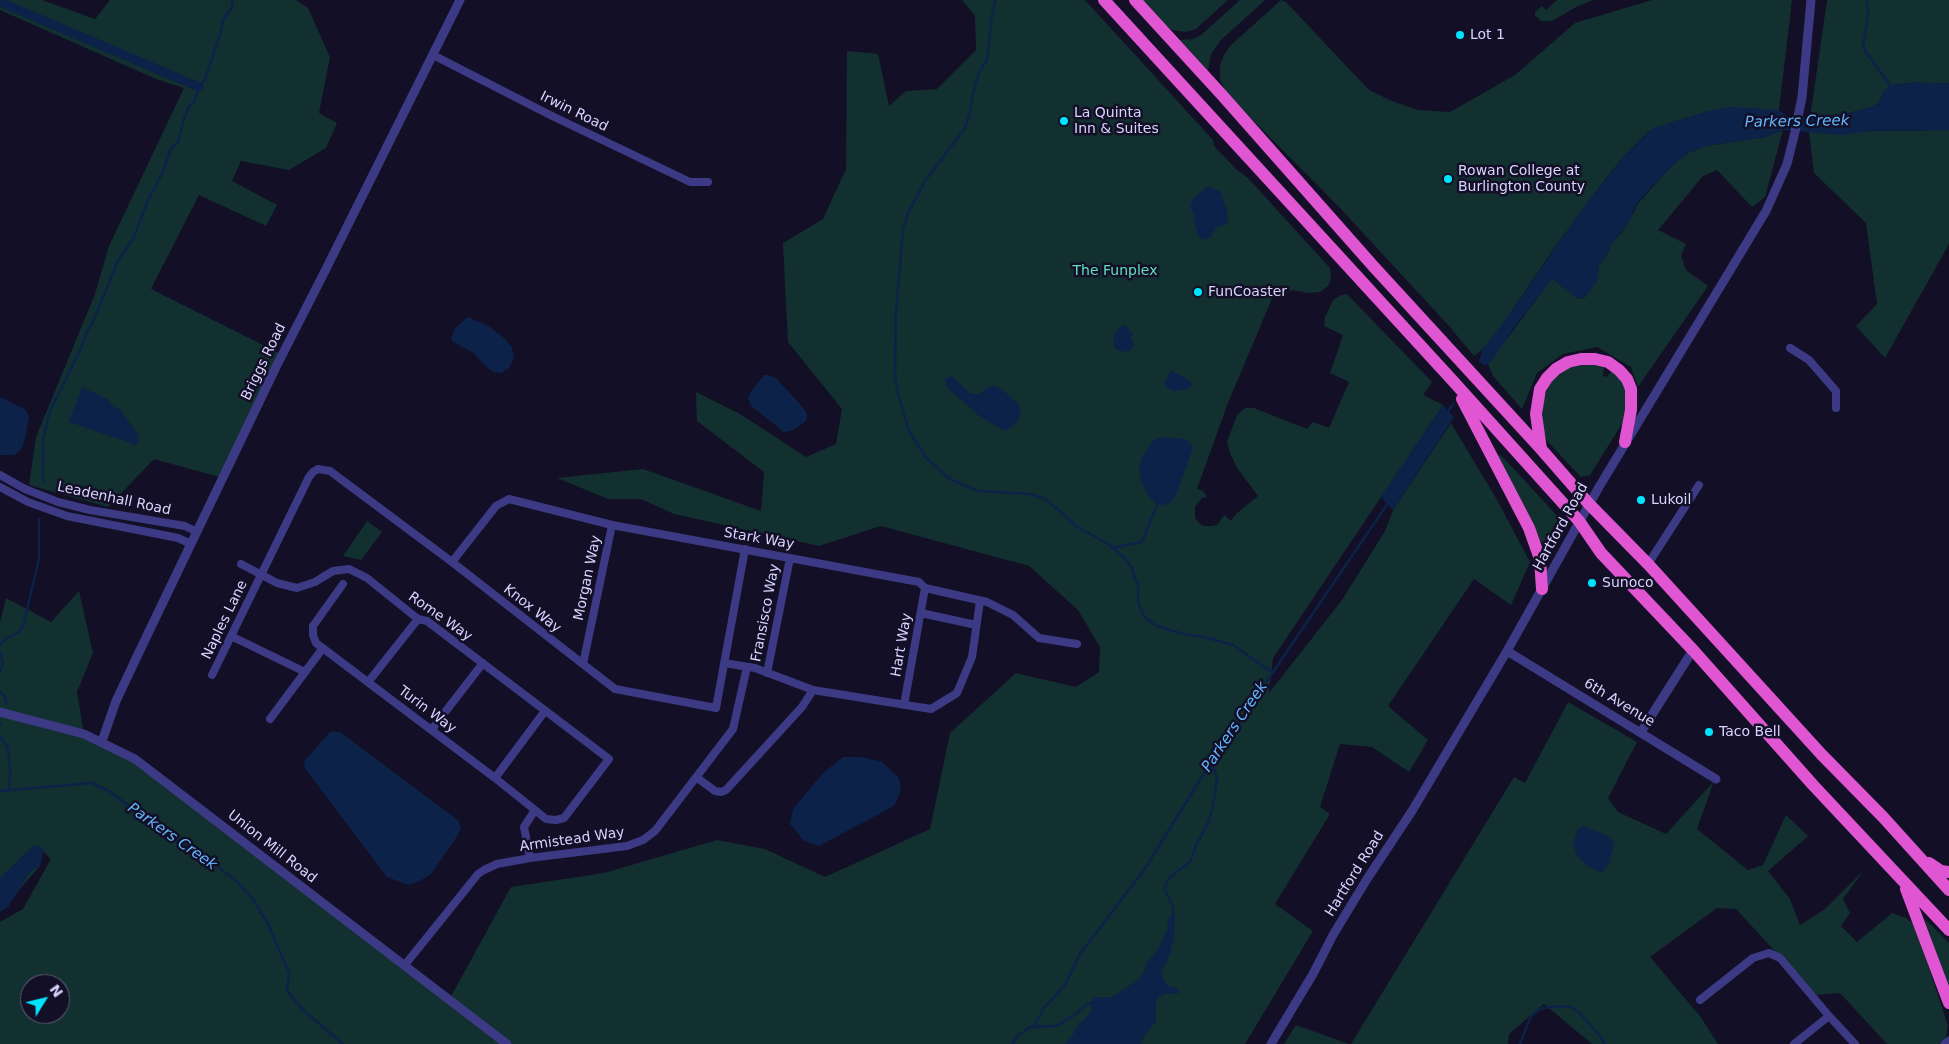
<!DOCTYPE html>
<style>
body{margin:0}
#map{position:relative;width:1949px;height:1044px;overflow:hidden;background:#130f26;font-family:"DejaVu Sans",sans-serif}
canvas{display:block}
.north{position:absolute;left:20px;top:974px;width:50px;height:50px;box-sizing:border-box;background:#130f26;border:1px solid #625e7d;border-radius:50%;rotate:54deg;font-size:14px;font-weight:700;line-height:20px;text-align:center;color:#d9d4ff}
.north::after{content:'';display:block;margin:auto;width:18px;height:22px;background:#00e5ff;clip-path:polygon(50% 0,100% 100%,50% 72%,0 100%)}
</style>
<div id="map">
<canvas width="1949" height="1044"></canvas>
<div class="north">N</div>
</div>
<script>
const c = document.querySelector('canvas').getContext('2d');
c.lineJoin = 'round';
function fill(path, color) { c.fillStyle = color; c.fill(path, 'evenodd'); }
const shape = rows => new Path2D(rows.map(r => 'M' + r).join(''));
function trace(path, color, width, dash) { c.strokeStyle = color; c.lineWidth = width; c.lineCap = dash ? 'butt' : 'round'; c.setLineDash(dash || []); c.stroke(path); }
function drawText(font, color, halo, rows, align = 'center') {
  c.font = font + ' "DejaVu Sans",sans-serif'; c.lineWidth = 5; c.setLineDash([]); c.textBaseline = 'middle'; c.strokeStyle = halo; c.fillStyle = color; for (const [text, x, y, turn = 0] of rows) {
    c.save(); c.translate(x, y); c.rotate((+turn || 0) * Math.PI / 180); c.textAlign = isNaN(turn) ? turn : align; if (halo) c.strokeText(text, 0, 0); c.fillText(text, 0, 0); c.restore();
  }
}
fill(shape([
 [0,0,42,0,95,19,110,0,296,0,308,8,330,57,319,113,337,123,326,148,289,170,241,161,232,181,277,205,266,226,199,195,151,289,285,356,223,478,154,459,108,507,29,485,36,437,95,294,109,246,184,88,156,79,0,10],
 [962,0,1085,0,1213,140,1214,146,1237,170,1248,178,1330,268,1331,279,1328,286,1320,292,1308,293,1292,290,1276,298,1273,296,1228,403,1197,489,1203,491,1207,497,1202,498,1195,507,1195,518,1200,524,1204,526,1213,526,1218,524,1224,515,1231,521,1236,514,1258,496,1237,468,1230,453,1227,442,1237,415,1245,408,1254,408,1307,429,1313,422,1329,428,1349,382,1330,373,1343,335,1324,326,1325,317,1333,300,1341,295,1347,294,1432,382,1423,395,1443,405,1273,658,1269,693,1342,600,1385,531,1393,510,1451,423,1496,498,1530,562,1511,605,1474,579,1388,706,1428,740,1409,772,1372,747,1340,744,1320,807,1330,814,1275,904,1313,931,1245,1044,0,1044,0,922,23,909,51,859,37,846,40,866,0,912,0,622,6,598,51,622,79,591,93,653,77,692,84,734,117,748,449,1000,511,887,604,873,717,840,765,849,825,877,930,829,950,733,1016,673,1076,687,1099,672,1100,647,1078,610,1029,566,881,526,819,546,674,514,641,499,608,499,557,478,643,469,761,511,764,472,697,421,696,392,740,414,806,457,836,444,842,409,788,342,783,243,823,219,846,169,847,51,878,54,889,106,906,91,937,89,976,50,975,16],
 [30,984,60,984,60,1014,30,1014],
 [1141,0,1228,0,1196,29,1186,32,1172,30,1164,24],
 [1240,0,1265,0,1221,40,1211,54,1208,71,1180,40,1193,39,1201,35],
 [1281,0,1286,2,1369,90,1392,101,1418,110,1450,112,1515,75,1575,23,1652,0,1792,0,1779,110,1676,121,1648,132,1625,155,1603,182,1553,250,1503,324,1482,350,1474,356,1449,326,1339,207,1226,93,1220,79,1220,66,1224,55,1230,46],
 [1557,0,1594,0,1576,7,1552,21,1541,21,1535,15,1535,12,1542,6,1546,10],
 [1827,0,1949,0,1949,83,1928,84,1918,82,1892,85,1885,90,1879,103,1872,107,1849,113,1810,118],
 [1783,130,1765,197,1752,207,1717,170,1703,176,1658,230,1686,244,1681,256,1686,270,1708,286,1638,387,1631,367,1597,347,1563,354,1537,373,1522,409,1493,376,1488,364,1550,281,1553,279,1578,299,1585,297,1598,273,1599,265,1607,254,1612,243,1623,231,1634,212,1636,206,1672,165,1690,152,1706,146,1765,137],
 [1949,130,1949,244,1885,358,1856,326,1877,304,1866,223,1814,173,1809,132],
 [1587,364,1604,366,1603,376,1606,377,1612,371,1623,382,1627,393,1625,419,1590,475,1581,477,1547,441,1542,426,1543,401,1549,385,1555,377,1568,368],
 [1501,455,1562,521,1559,526,1561,529,1548,552,1546,551,1498,461,1496,456],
 [367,521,382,532,361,560,343,556],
 [1568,702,1637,742,1608,798,1618,812,1666,834,1714,781,1697,829,1748,870,1763,865,1786,815,1808,836,1768,871,1790,899,1800,925,1825,909,1864,870,1843,899,1850,913,1841,926,1857,942,1892,913,1906,918,1915,925,1948,1026,1946,1037,1939,1044,1887,1044,1840,993,1815,995,1736,909,1717,908,1650,957,1700,1016,1718,1044,1592,1044,1544,1004,1509,1034,1508,1044,1351,1044,1514,777,1525,783],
 [1924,918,1949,943,1949,991],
 [1296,1025,1349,1044,1284,1044]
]), '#12302f');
fill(shape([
 [1918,82,1928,84,1949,83,1949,130,1868,131,1844,135,1783,130,1765,137,1706,146,1690,152,1680,159,1654,184,1636,205,1628,224,1612,243,1607,254,1599,265,1597,281,1586,296,1578,299,1554,280,1551,280,1513,329,1494,358,1485,366,1479,362,1482,350,1512,311,1577,216,1625,155,1653,128,1708,111,1730,107,1779,110,1787,116,1810,118,1849,113,1872,107,1879,103,1884,90,1892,85],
 [1208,186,1221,192,1228,214,1228,220,1226,224,1216,228,1210,238,1204,240,1198,236,1193,218,1195,217,1190,206,1193,199],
 [468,317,490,327,503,337,512,347,514,358,509,368,501,373,493,372,483,364,474,353,453,342,451,338,455,328],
 [1122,325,1126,326,1133,334,1131,338,1134,344,1132,349,1126,352,1115,349,1113,342,1116,332],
 [1172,371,1190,381,1192,386,1188,389,1174,391,1167,388,1164,383,1169,373],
 [764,375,768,375,776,378,800,404,807,413,807,418,805,422,791,431,784,432,751,406,748,398,750,393],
 [952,376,971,394,979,394,986,388,994,386,1001,389,1018,403,1021,414,1017,423,1007,430,1003,430,978,415,947,387,945,379],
 [82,387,109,400,111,404,117,409,120,409,139,436,137,445,69,422],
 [0,397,26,410,29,417,25,439,22,448,15,455,0,455],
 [1443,405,1454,417,1393,510,1381,497],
 [1161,437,1185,439,1191,443,1193,448,1176,495,1171,502,1165,505,1156,504,1149,497,1142,483,1139,469,1141,459,1145,452,1153,441],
 [330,732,340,732,458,820,461,827,458,835,432,873,420,881,408,885,387,877,304,767,305,760],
 [843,757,861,757,882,762,899,778,901,791,894,806,819,846,804,841,790,824,793,809,823,773],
 [1584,826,1605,835,1611,839,1614,844,1609,863,1602,872,1599,872,1589,867,1576,855,1573,843,1578,829],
 [37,845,44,850,40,866,30,872,8,907,0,912,0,878,33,846],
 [1173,915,1175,918,1174,937,1170,954,1161,973,1167,986,1176,988,1180,993,1164,994,1158,998,1156,1004,1156,1022,1144,1036,1141,1044,1064,1044,1072,1036,1078,1025,1091,1012,1091,1003,1094,997,1112,997,1141,978,1147,963,1160,946,1167,929,1168,918]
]), '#0c2248');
trace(shape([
 [995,0,991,22,987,59,979,73,972,97,970,114,965,128,925,181,908,213,903,229,896,312,895,376,898,394,909,431,927,459,950,479,978,491,1030,494,1043,498,1059,510,1076,526,1108,544,1125,558,1132,569,1138,586,1138,600,1140,608,1145,617,1154,624,1160,627,1183,634,1204,637,1233,645,1273,673],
 [1867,0,1868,17,1863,44,1865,51,1892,88],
 [1447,413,1453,404],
 [43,482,43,439,50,411,81,348,88,329,92,324,118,261,134,237,148,200,163,172,170,150,178,142,183,122,189,106,194,102,200,86,205,79,220,35,223,20,231,9,233,0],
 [1112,548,1142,542,1158,502],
 [0,645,5,639,19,632,23,626,39,559,39,519],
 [0,652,3,664,0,671],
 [0,692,6,698,6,704],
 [0,725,0,723],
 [0,737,8,747,10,769,9,790],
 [0,791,91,783,109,791,168,835,204,856,236,881,253,899,268,924,289,973,287,991,303,1010,343,1044],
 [1174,919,1172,904,1164,888,1170,877,1190,862,1196,845,1209,821,1213,806,1217,779,1215,771,1210,764],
 [1034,1026,1044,1008,1065,985,1080,954,1144,870,1205,772,1388,503],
 [1012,1044,1017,1037,1030,1027,1055,1026,1060,1024,1074,1015,1087,1004,1094,1001],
 [1520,1044,1531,1016,1542,1008,1560,1006,1571,1007,1579,1012,1600,1036,1605,1044]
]), '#0c2248', 2.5);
trace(shape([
 [0,2,199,87]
]), '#0c2248', 9);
trace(shape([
 [433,55,550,115,690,182,708,182],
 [1790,348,1809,360,1836,391,1836,408],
 [0,475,25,489,58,502,90,510,185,526,197,532],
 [0,487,28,502,67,516,178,538,191,544],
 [452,562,496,506,509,499,612,525,919,582,925,588,987,602,1013,615,1039,638,1077,644],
 [241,564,277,583,297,588,315,582,333,571,349,569,367,578,418,619,427,621,609,759,564,818,556,820,546,819,535,810],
 [1648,564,1699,485],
 [343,584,313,626,313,635,316,643,495,778,535,810,524,827,530,858],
 [921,613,976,625],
 [231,636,305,672],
 [724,663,755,668,813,690,931,709,957,693,972,657,980,601],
 [583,664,612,525],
 [767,673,790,558],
 [212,675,309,477,313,472,318,469,330,471,452,562,615,689,716,708,745,549],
 [369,681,418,619],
 [904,705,925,588],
 [270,719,323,648],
 [432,729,483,663],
 [696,777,715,791,721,792,726,790,802,707,813,690],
 [495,778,545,711],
 [404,966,478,874,484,870,497,864,530,858,627,846,643,840,655,831,733,729,747,667],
 [1700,1000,1753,958,1769,953,1780,958,1829,1016],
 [1794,1044,1829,1016,1855,1044]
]), '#3d3a85', 8);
trace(shape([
 [1507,651,1716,779],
 [0,712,84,734,135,759,507,1044],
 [1641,732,1693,650],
 [102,741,116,701,141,648,276,367,326,269,460,0],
 [1271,1044,1313,974,1333,935,1367,879,1412,811,1507,651,1599,487,1766,211,1787,164,1795,132,1802,97,1811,0],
 [1945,1044,1949,1041]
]), '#3d3a85', 9);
trace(shape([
 [1104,0,1453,381,1579,521,1601,553,1693,650,1813,785,1949,930],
 [1135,0,1222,95,1374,267,1541,449,1589,504,1648,564,1822,755,1883,817,1949,890],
 [1462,399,1529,528,1540,559,1542,589],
 [1541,449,1536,414,1540,389,1547,378,1556,369,1568,362,1581,359,1595,359,1608,362,1619,370,1627,379,1631,389,1631,410,1625,442],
 [1929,863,1941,871,1949,872],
 [1906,889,1949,1003]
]), '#e055d1', 12);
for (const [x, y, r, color] of [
 [1460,35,5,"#00e5ff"],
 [1064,121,5,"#00e5ff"],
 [1448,179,5,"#00e5ff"],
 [1198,292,5,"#00e5ff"],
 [1641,500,5,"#00e5ff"],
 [1592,583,5,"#00e5ff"],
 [1709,732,5,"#00e5ff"]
]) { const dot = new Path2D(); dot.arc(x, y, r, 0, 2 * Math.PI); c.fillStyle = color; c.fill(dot); trace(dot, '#130f26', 2); }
drawText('14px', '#d9d4ff', '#130f26', [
 ["Lot 1",1470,35],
 ["La Quinta",1074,113],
 ["Inn & Suites",1074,129],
 ["Rowan College at",1458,171],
 ["Burlington County",1458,187],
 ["FunCoaster",1208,292],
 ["Lukoil",1651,500],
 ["Sunoco",1602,583],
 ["Taco Bell",1719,732]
], 'left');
drawText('14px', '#d9d4ff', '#130f26', [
 ["Irwin Road",574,112,26],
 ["Briggs Road",264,362,-64],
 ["Leadenhall Road",114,499,12],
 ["Hartford Road",1561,527,-61],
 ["Stark Way",759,539,10],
 ["Morgan Way",588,578,-78],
 ["Knox Way",532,609,38],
 ["Fransisco Way",766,613,-79],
 ["Rome Way",440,617,35],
 ["Naples Lane",225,620,-64],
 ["Hart Way",902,645,-80],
 ["6th Avenue",1619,703,31],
 ["Turin Way",427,710,37],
 ["Armistead Way",572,840,-8],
 ["Union Mill Road",272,847,38],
 ["Hartford Road",1355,874,-58]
]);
drawText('14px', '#5fe0c0', '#130f26', [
 ["The Funplex",1115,271]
]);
drawText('italic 15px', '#62b6ff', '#130f26', [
 ["Parkers Creek",1797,122,-1],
 ["Parkers Creek",1235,727,-56],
 ["Parkers Creek",172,837,35]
]);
</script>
